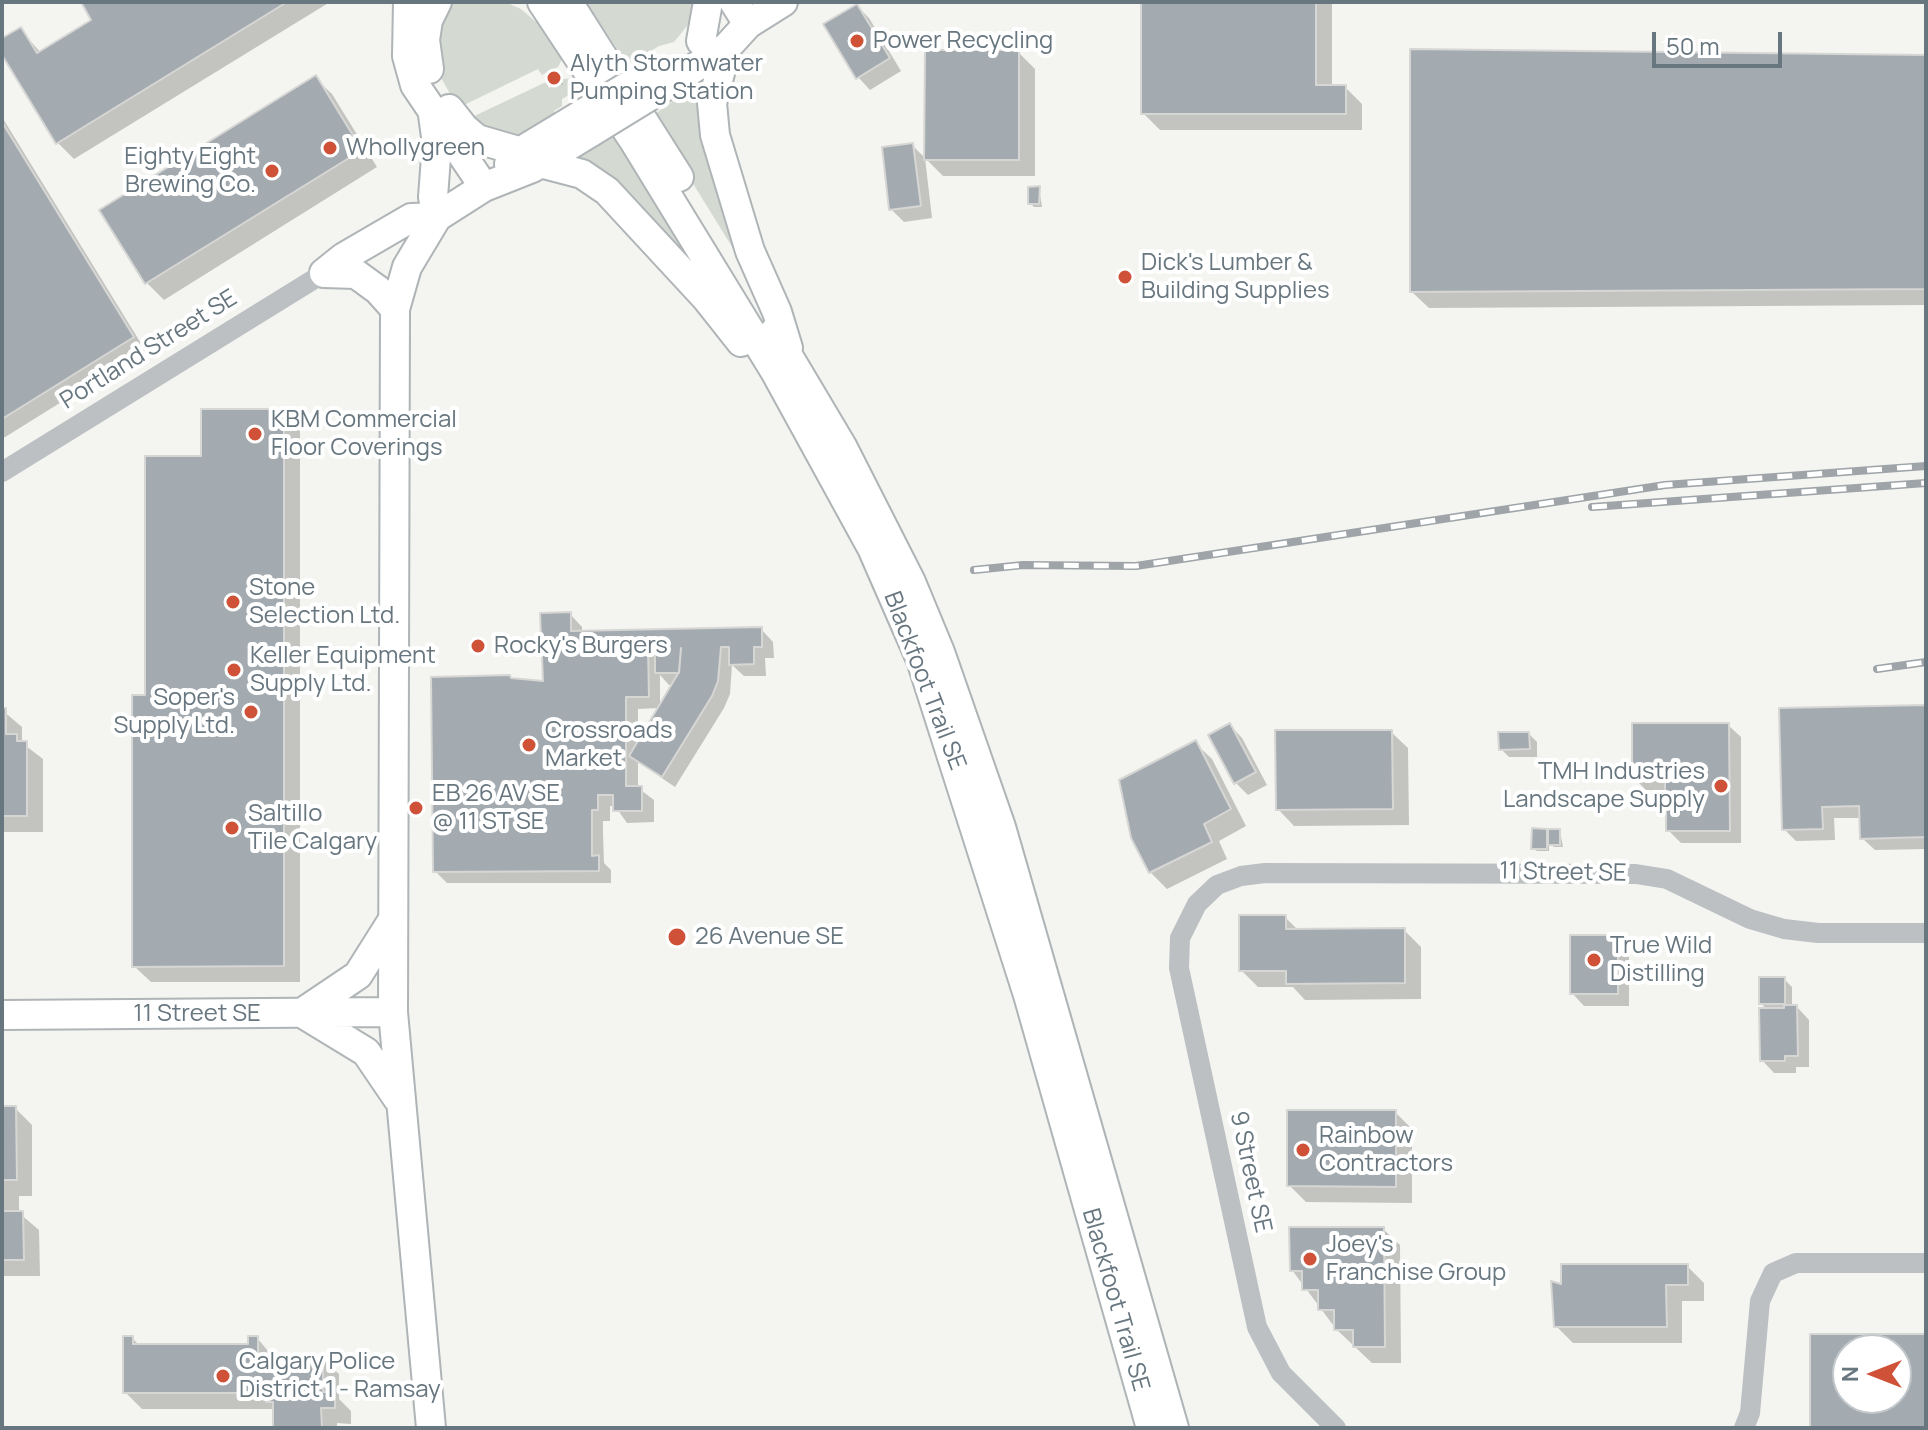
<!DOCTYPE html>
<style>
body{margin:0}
#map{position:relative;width:1928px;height:1430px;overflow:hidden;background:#f4f4f1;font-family:Manrope,sans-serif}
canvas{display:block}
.frame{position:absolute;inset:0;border:4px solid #67767f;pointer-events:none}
.north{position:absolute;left:1832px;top:1334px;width:80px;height:80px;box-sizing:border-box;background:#fff;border:2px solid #c2c8cc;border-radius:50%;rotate:270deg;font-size:22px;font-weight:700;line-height:32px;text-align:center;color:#67767f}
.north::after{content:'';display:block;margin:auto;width:28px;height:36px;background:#ce5138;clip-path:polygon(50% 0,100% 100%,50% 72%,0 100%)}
.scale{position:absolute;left:1652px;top:32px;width:130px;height:36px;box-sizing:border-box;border:4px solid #67767f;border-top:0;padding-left:10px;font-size:24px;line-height:28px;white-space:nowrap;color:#67767f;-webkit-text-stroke:6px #fff;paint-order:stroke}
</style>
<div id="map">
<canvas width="1928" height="1430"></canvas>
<div class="frame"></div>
<div class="north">N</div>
<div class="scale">50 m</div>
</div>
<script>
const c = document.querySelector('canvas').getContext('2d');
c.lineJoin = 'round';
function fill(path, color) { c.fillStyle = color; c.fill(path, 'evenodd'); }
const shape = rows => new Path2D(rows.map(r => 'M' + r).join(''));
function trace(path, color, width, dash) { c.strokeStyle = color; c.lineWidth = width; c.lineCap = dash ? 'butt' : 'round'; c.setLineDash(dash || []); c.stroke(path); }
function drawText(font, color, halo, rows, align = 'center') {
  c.font = font + ' Manrope,sans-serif'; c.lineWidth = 8; c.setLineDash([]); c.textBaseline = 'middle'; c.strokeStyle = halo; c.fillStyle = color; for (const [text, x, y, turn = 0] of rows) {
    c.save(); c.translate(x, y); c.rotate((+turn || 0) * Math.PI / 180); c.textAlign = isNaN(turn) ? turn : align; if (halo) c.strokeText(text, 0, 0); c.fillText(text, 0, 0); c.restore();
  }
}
fill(shape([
 [454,2,505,2,521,9,549,33,564,55,558,67,542,75,538,69,458,108,440,76,434,53,444,12],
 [586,2,699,2,691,21,674,42,659,46,628,65],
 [706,77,747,271,679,161,655,114],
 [578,78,583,87,562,99,562,106,554,111,556,115,526,133,501,136,466,120,546,82,549,88,563,79],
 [613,137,642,182,648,182,714,290,572,161]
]), '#d4d9d1');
fill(shape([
 [83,2,330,2,74,159,58,143,2,51,2,41,20,29,41,53,94,20],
 [1143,2,1332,2,1332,87,1345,87,1362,104,1362,130,1160,130,1143,113],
 [857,6,869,18,901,71,870,90,858,77],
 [1018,52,1035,69,1035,176,943,176,926,159],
 [1926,57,1926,305,1429,308,1412,292],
 [559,76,563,84,556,87,553,84],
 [315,78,332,94,377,167,164,300,147,283,102,210],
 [2,117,145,350,2,439],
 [912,145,925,158,932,218,904,222,891,209],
 [1039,188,1042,207,1034,207,1030,203],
 [283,411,300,427,300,982,151,982,134,966,147,697,203,458],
 [570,614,582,627,582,632,761,629,773,642,774,658,765,658,766,676,744,676,732,665,730,694,724,708,675,787,638,762,638,788,654,800,654,822,627,823,615,806,610,806,610,821,603,821,603,833,604,863,611,870,611,883,447,883,435,871,513,681,545,683],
 [660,675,669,685,675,685,660,708],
 [660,708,638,746,638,709],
 [1926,707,1926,849,1875,850,1862,838,1862,818,1834,818,1835,840,1796,841,1784,829],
 [2,710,22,727,22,743,43,759,43,832,2,832],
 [1230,725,1242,738,1267,785,1248,795,1236,783],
 [1728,725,1741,737,1741,843,1681,843,1668,830,1667,790,1646,790,1634,778],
 [1391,732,1408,748,1409,825,1294,826,1278,809],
 [1529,734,1537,742,1537,757,1509,757,1501,749],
 [1195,743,1212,759,1246,826,1219,841,1227,859,1167,889,1150,872],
 [1534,830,1560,831,1563,847,1554,847,1549,843,1549,851,1537,851,1533,848],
 [1285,917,1299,931,1404,930,1421,947,1421,999,1305,1000,1293,987,1258,987,1241,970],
 [1617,937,1629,950,1629,1006,1584,1006,1572,993],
 [1784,979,1792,987,1792,1008,1797,1007,1809,1020,1809,1067,1796,1067,1796,1073,1774,1073,1762,1060,1767,1010,1761,1003],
 [2,1108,15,1108,32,1125,32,1196,19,1196,19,1213,39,1230,40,1276,2,1276],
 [1395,1112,1412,1129,1412,1203,1306,1202,1289,1185],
 [1383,1229,1400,1245,1401,1363,1372,1363,1336,1329,1292,1270],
 [1687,1266,1704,1283,1704,1301,1682,1301,1682,1343,1573,1343,1556,1326],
 [132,1338,140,1346,250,1346,257,1338,274,1358,322,1358,339,1374,339,1399,351,1411,351,1424,337,1423,337,1428,275,1428,275,1409,142,1409,125,1392]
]), '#0003');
const building = shape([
 [81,2,287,2,56,144,2,55,2,38,21,27,37,53,91,20,81,2],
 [1141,2,1316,2,1316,85,1346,85,1346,114,1141,114,1141,2],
 [857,4,890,58,856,79,823,24,857,4],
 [1410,49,1926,55,1926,289,1410,292,1410,49],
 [925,50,1019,50,1019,160,924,160,925,50],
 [556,70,561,80,552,85,546,75,556,70],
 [316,75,362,150,145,284,99,210,316,75],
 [2,122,134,337,2,419,2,122],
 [913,143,921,206,889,210,882,147,913,143],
 [1040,186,1039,204,1028,204,1028,187,1040,186],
 [201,409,284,409,284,966,132,967,132,695,145,695,145,456,201,456,201,409],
 [571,612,571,631,762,627,762,647,754,647,754,664,729,665,729,647,721,647,718,681,712,696,662,777,629,756,679,672,681,648,679,673,655,673,655,648,648,649,649,697,626,697,626,786,642,786,642,811,613,811,613,795,598,795,598,810,592,810,592,856,599,855,599,871,433,872,431,677,510,675,511,678,543,681,540,613,571,612],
 [1926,705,1926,837,1860,839,1859,806,1822,807,1823,829,1782,830,1779,708,1926,705],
 [2,708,6,708,6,734,17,734,17,741,27,741,27,816,2,816,2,708],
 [1230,723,1256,772,1234,784,1208,735,1230,723],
 [1632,723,1729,723,1730,831,1666,831,1666,812,1656,804,1665,794,1665,778,1632,778,1632,723],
 [1275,730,1392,730,1393,809,1276,810,1275,730],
 [1498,732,1529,732,1530,749,1499,750,1498,732],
 [1196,740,1231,809,1204,824,1212,842,1149,873,1131,838,1119,780,1196,740],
 [1532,828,1547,829,1547,849,1531,849,1532,828],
 [1548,829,1560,829,1560,845,1548,845,1548,829],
 [1239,915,1286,915,1286,929,1405,928,1405,983,1286,984,1286,971,1239,971,1239,915],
 [1570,935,1618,935,1618,994,1570,994,1570,935],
 [1759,977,1785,977,1785,1004,1759,1004,1759,977],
 [1784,1005,1797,1005,1798,1056,1785,1056,1785,1061,1760,1061,1759,1008,1784,1008,1784,1005],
 [2,1106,16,1106,17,1180,3,1180,2,1195,2,1106],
 [1287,1110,1396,1110,1396,1187,1287,1186,1287,1110],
 [2,1211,23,1211,24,1260,2,1260,2,1211],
 [1289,1227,1384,1227,1385,1347,1353,1347,1353,1330,1334,1330,1334,1310,1318,1310,1318,1290,1302,1290,1302,1271,1290,1271,1289,1227],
 [1561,1264,1688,1264,1688,1285,1666,1285,1667,1327,1554,1327,1551,1281,1561,1284,1561,1264],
 [1810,1334,1926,1334,1926,1428,1810,1428,1810,1334],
 [1848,1350,1896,1350,1896,1398,1848,1398,1848,1350],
 [123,1336,133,1336,133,1344,248,1344,248,1336,258,1336,258,1360,273,1360,273,1356,323,1356,323,1392,335,1392,335,1408,321,1408,322,1428,273,1428,273,1402,266,1402,266,1393,123,1393,123,1336]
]);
fill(building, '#a4abb0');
trace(building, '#d6d6d4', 2);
const secondary = shape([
 [408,2,407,56,415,85,484,187],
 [542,2,634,141,776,373,872,548,921,660,1028,995,1151,1428],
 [568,2,679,177],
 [734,2,748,24],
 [701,41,708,2],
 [727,47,712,103,715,135,750,251,777,312,788,348],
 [429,69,425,40,428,20,437,2],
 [661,89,727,47,748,24,783,2],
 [449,109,464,128,477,139,522,152],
 [433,115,437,144,433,197,437,217],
 [540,163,582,174,607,191,707,299,741,342],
 [509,164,528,147,581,115],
 [324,273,344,257,411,218,437,217],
 [324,273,356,274,378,290,395,309],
 [774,332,843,448,911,582,940,652,1001,827,1174,1428],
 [303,1012,358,975,392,921],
 [302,1013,366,1052,398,1099],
 [2,1015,393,1012],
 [431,1428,393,1012,395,309,407,267,437,217,484,187,532,168,591,132]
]);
trace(secondary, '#afb4b7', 32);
trace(shape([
 [2,472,324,273],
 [1336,1428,1281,1373,1257,1327,1179,968,1180,938,1197,904,1217,885,1241,876,1265,873,1636,874,1667,879,1750,919,1784,929,1818,933,1926,933],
 [1744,1428,1750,1413,1760,1301,1773,1273,1796,1263,1926,1263]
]), '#bcc0c3', 20);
trace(secondary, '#fff', 28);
const rail = shape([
 [1592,507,1926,483],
 [974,570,1023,565,1136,566,1665,485,1926,466],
 [1877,669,1926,662]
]);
trace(rail, '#9ea4a8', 8);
trace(rail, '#fff', 5, [15]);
const secondaryBridge = shape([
 [581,115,651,72],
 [591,132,661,89]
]);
trace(secondaryBridge, '#afb4b7', 32, []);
trace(secondaryBridge, '#fff', 28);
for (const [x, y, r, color] of [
 [857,41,8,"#ce5138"],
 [554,78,8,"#ce5138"],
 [330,148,8,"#ce5138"],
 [272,171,8,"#ce5138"],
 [1125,277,8,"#ce5138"],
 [255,434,8,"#ce5138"],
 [233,602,8,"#ce5138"],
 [478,646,8,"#ce5138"],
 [234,670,8,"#ce5138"],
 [251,712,8,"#ce5138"],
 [529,745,8,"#ce5138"],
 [1721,786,8,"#ce5138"],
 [416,808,8,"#ce5138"],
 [232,828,8,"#ce5138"],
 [677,937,10,"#ce5138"],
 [1594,960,8,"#ce5138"],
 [1303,1150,8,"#ce5138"],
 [1310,1259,8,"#ce5138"],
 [223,1376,8,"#ce5138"]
]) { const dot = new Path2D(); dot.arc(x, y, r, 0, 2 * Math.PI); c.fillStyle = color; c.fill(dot); trace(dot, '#fff', 3); }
drawText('24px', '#67767f', '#fff', [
 ["Power Recycling",873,41],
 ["Alyth Stormwater",570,64],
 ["Pumping Station",570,92],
 ["Whollygreen",346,148],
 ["Eighty Eight",256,157,"right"],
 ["Brewing Co.",256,185,"right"],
 ["Dick's Lumber &",1141,263],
 ["Building Supplies",1141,291],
 ["KBM Commercial",271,420],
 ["Floor Coverings",271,448],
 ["Stone",249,588],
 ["Selection Ltd.",249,616],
 ["Rocky's Burgers",494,646],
 ["Keller Equipment",250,656],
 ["Supply Ltd.",250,684],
 ["Soper's",235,698,"right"],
 ["Supply Ltd.",235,726,"right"],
 ["Crossroads",545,731],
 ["Market",545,759],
 ["TMH Industries",1705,772,"right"],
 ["Landscape Supply",1705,800,"right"],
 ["EB 26 AV SE",432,794],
 ["@ 11 ST SE",432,822],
 ["Saltillo",248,814],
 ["Tile Calgary",248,842],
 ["26 Avenue SE",695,937],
 ["True Wild",1610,946],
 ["Distilling",1610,974],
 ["Rainbow",1319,1136],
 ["Contractors",1319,1164],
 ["Joey's",1326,1245],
 ["Franchise Group",1326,1273],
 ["Calgary Police",239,1362],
 ["District 1 - Ramsay",239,1390]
], 'left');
drawText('24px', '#67767f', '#fff', [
 ["Portland Street SE",149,350,-32],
 ["Blackfoot Trail SE",924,681,69],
 ["11 Street SE",1563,873,1],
 ["11 Street SE",197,1014],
 ["9 Street SE",1250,1172,78],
 ["Blackfoot Trail SE",1115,1300,74]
]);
</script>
